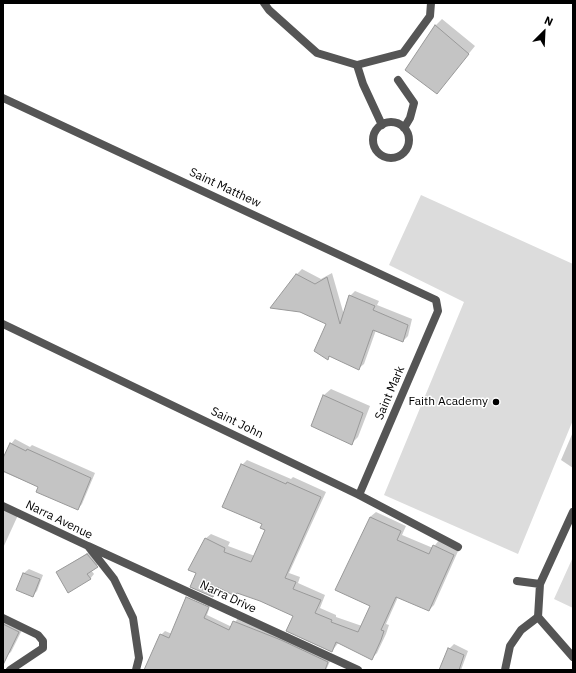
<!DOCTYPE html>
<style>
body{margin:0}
#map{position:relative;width:576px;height:673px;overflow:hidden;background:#fff;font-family:"IBM Plex Sans",sans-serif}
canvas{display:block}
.frame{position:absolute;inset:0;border:4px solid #000;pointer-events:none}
.north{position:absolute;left:524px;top:12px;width:40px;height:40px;-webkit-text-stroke:3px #fff;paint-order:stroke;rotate:24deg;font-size:11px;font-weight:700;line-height:16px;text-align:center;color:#000}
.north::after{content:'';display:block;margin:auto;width:14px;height:18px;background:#000;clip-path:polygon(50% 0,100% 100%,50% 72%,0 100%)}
</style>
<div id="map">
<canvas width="576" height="673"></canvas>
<div class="frame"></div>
<div class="north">N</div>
</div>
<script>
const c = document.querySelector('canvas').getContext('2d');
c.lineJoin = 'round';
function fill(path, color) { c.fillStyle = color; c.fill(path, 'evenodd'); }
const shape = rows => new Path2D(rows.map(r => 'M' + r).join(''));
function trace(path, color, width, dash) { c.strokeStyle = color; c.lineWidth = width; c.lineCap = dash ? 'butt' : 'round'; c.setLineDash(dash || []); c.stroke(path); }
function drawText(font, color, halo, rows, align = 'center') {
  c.font = font + ' "IBM Plex Sans",sans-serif'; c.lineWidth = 3; c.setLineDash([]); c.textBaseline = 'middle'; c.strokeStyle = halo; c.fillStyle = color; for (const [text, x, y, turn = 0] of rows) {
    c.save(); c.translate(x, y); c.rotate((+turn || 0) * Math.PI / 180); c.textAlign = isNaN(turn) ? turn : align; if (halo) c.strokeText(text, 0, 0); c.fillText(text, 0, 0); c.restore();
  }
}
fill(shape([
 [421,195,573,264,573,420,518,554,384,495,464,302,389,265],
 [573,557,573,608,554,599]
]), '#dcdcdc');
fill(shape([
 [442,19,475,46,437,93,407,70,436,25],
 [302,269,321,279,332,273,344,315,350,296,355,291,379,301,377,305,412,319,408,336,403,341,376,330,364,364,358,369,331,356,328,358,328,324,296,275],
 [331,389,370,406,358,437,351,444,312,425,324,395],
 [573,432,573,468,561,460],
 [15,439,30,447,32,445,95,473,82,504,78,509,39,487,3,472,3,460,11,444],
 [247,460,291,479,293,477,326,492,289,573,300,577,298,583,325,595,320,608,336,615,336,617,362,626,371,606,370,517,376,512,406,526,402,535,433,548,439,540,459,549,434,605,429,610,398,597,386,624,389,625,386,634,377,653,371,659,339,642,332,651,294,616,271,605,238,592,235,595,219,587,213,596,197,573,205,539,211,534,230,542,228,546,255,556,267,530,242,465],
 [3,504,19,513,3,548],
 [92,550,101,562,91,570,94,574,90,579,57,572],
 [29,569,43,575,37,591,32,596,18,590,24,573],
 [190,594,211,604,210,607,188,597],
 [187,597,209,609,207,615,232,627,238,618,331,659,326,670,145,670,161,635,165,631,172,634],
 [3,616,23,628,11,652,6,656,3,655],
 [454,644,468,651,461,670,440,670,449,649]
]), '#0003');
const building = shape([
 [435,25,469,54,437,94,405,70,435,25],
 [296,274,315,284,327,277,340,324,349,295,375,306,373,310,408,325,403,342,373,330,359,370,329,356,328,360,314,351,326,324,300,312,270,308,296,274],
 [323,395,363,413,352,445,311,426,323,395],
 [10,443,26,451,27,449,91,478,78,510,36,492,38,487,3,471,3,458,10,443],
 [241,464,286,484,287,482,321,497,285,578,296,582,293,589,321,600,315,613,332,620,331,622,358,632,370,606,335,590,370,517,401,531,397,540,429,554,433,545,454,555,429,611,396,597,381,630,384,631,381,640,372,660,336,642,332,652,286,631,293,616,260,601,237,593,235,596,217,587,213,597,190,587,196,573,188,570,205,538,225,548,224,552,251,562,265,530,260,528,262,524,222,507,241,464],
 [87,554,98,567,87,574,91,579,68,593,56,572,87,554],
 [23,573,40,579,33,597,16,590,23,573],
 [186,597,209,607,204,618,229,630,233,621,281,640,328,662,325,670,144,670,160,634,169,638,186,597],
 [3,624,19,632,3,665,3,624],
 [448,648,464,655,459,670,439,670,448,648]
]);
fill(building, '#c4c4c4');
trace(building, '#999', 1);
trace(shape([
 [357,65,363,84,382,125],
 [398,80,414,103,410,118,404,128],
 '373 140a18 18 0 1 1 36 0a18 18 0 1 1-36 0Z',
 [505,670,510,646,521,630,538,617]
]), '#555', 8);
trace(shape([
 [264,3,269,10,317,53,357,65,403,53,430,16,431,3],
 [3,98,436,300,438,311,359,495],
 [3,324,359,495,458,547],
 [3,506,88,546,114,579,133,618,139,658,136,670],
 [573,512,540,584,538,617,573,657],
 [88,546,358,670],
 [517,581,540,584],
 [3,618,38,635,43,641,43,648,10,670]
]), '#555', 8);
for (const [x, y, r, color] of [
 [496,402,4,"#000"]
]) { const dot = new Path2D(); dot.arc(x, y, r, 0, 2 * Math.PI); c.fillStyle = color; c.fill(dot); trace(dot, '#fff', 1.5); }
drawText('12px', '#000', '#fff', [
 ["Saint Matthew",225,188,25],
 ["Saint Mark",390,393,-67],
 ["Saint John",237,423,26],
 ["Narra Avenue",59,520,26],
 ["Narra Drive",228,597,25]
]);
drawText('12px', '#000', '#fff', [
 ["Faith Academy",488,402]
], 'right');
</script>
